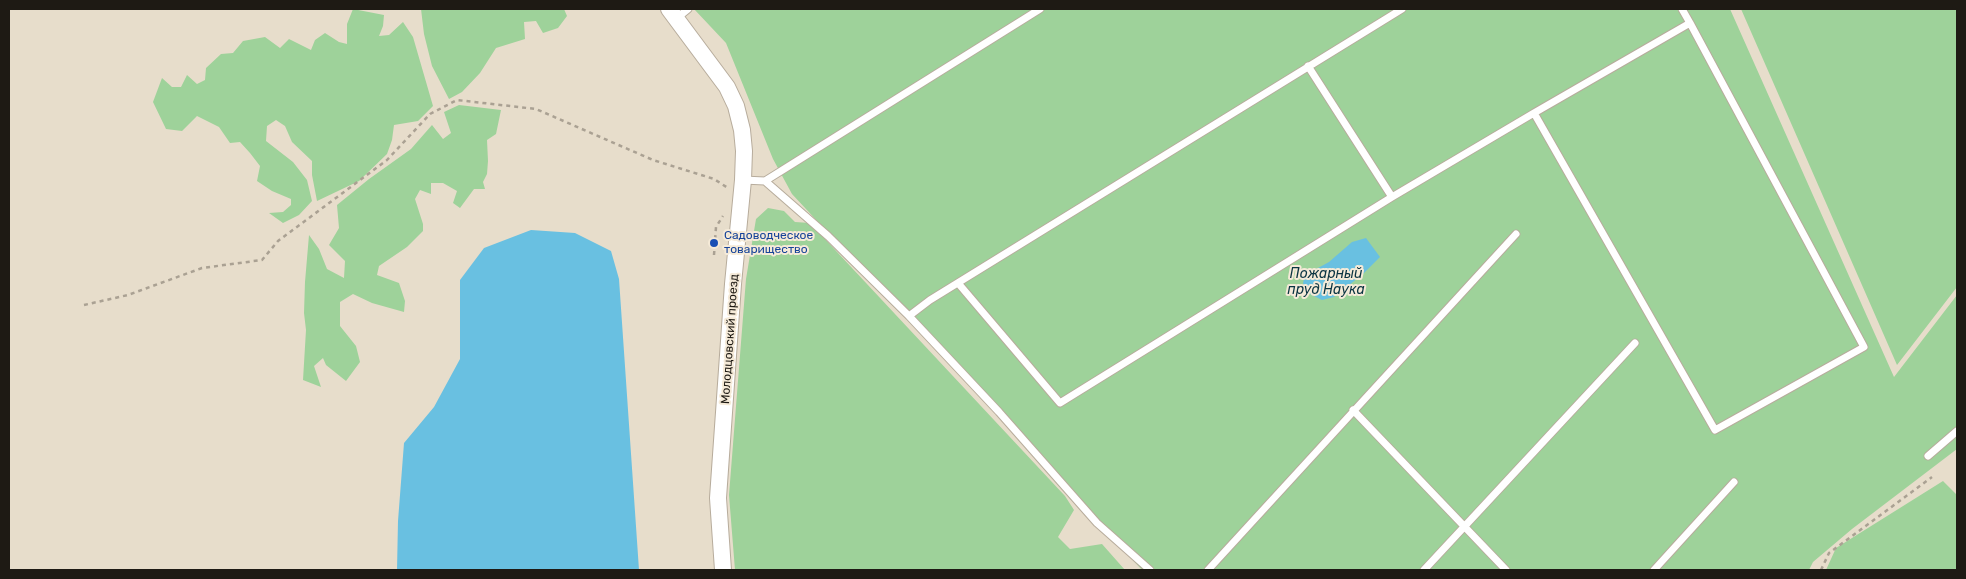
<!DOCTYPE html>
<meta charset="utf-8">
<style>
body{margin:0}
#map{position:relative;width:1966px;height:579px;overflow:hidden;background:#e7ddcb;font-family:Rubik,sans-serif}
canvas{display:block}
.frame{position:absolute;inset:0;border:10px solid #1e1a14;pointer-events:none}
</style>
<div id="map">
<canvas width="1966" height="579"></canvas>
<div class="frame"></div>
</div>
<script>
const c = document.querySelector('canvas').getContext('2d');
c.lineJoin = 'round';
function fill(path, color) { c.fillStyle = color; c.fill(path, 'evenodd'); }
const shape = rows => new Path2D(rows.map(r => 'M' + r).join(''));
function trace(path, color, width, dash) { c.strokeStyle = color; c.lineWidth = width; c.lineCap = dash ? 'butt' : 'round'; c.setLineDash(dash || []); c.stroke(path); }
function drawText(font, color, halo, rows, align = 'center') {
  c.font = font + ' Rubik,sans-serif'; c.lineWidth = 4; c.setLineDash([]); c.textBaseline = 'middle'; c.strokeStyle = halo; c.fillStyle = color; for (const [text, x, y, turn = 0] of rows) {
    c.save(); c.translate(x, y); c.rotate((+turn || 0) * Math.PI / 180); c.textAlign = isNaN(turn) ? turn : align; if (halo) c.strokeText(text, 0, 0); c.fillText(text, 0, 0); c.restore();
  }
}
fill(shape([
 [353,9,384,15,383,26,379,36,389,35,403,22,413,37,433,106,418,121,394,125,392,140,387,154,359,181,317,201,312,175,312,161,292,142,285,126,276,120,267,126,266,141,293,162,307,180,312,201,299,215,283,223,269,213,283,212,291,205,291,199,272,191,257,181,260,166,250,153,240,142,230,143,219,127,197,116,182,131,166,129,153,102,162,78,172,87,181,87,187,75,197,84,205,80,206,68,221,54,233,53,243,41,265,37,280,48,289,39,311,50,315,40,325,33,339,42,347,44,347,24],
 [421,9,564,9,567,16,558,28,543,33,536,21,524,22,525,39,496,48,480,73,462,92,449,99,432,66,424,34],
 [694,9,1730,9,1894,377,1957,295,1957,449,1852,529,1813,562,1809,570,1142,570,792,194,773,159,726,43],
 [1741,9,1957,9,1957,287,1897,365],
 [459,105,501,110,496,134,487,140,488,161,487,174,483,182,485,189,474,189,460,208,453,203,457,191,443,183,431,183,431,194,420,190,415,199,423,224,423,231,407,247,379,266,377,275,399,283,405,301,404,312,372,303,353,294,340,302,340,326,356,346,360,362,346,381,326,365,323,358,314,366,321,387,303,380,306,330,304,313,305,282,309,235,319,249,327,269,344,278,345,261,329,245,339,228,337,205,369,179,411,149,432,125,443,139,451,133,444,112],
 [768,208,784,211,795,222,810,223,1065,496,1074,510,1058,537,1070,549,1102,544,1125,570,735,570,729,495,746,279,756,219],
 [1943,481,1957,495,1957,570,1826,570,1836,548]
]), '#9ed29a');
fill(shape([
 [531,230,575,233,611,251,619,279,639,570,397,570,398,521,404,443,434,407,460,359,460,280,484,248],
 [1366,238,1380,257,1363,274,1334,297,1322,300,1308,293,1303,283,1305,275,1329,262,1352,242]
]), '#69c0e1');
const service = shape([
 [1682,9,1690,23,1864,347,1715,430,1534,113,1690,23],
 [677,18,688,9],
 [1308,66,1392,197],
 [743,180,765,181,828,236,909,316,930,300,1402,9],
 [765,181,1040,9],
 [958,283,1060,403,1392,197,1534,113],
 [909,316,999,412,1097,523,1150,570],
 [1353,410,1506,570],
 [1928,456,1957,431],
 [1208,570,1516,234],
 [1424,570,1635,343],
 [1654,570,1734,482]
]);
const tertiary = shape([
 [669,9,727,87,736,106,742,130,744,151,743,180,733,284,718,498,723,570]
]);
trace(service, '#b7ac9c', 9);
trace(tertiary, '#b7ac9c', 18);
trace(shape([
 [714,255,716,227,723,216],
 [84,305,128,295,202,268,262,260,278,241,387,160,430,114,457,100,536,109,653,160,714,179,728,188],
 [1821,570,1829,553,1932,477]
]), '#aaa193', 2.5, [4, 4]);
trace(service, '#fff', 7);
trace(tertiary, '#fff', 16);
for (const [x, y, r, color] of [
 [714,243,5,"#1a4fb4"]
]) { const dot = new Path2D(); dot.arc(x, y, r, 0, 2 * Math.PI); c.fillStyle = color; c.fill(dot); trace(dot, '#f5ead8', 2); }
drawText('12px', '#164399', '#f5ead8', [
 ["Садоводческое",724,236],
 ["товарищество",724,250]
], 'left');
drawText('12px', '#1e1a14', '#f5ead8', [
 ["Молодцовский проезд",730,339,-86]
]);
drawText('italic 14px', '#0a3442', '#f5ead8', [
 ["Пожарный",1326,274],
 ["пруд Наука",1326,290]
]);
</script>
